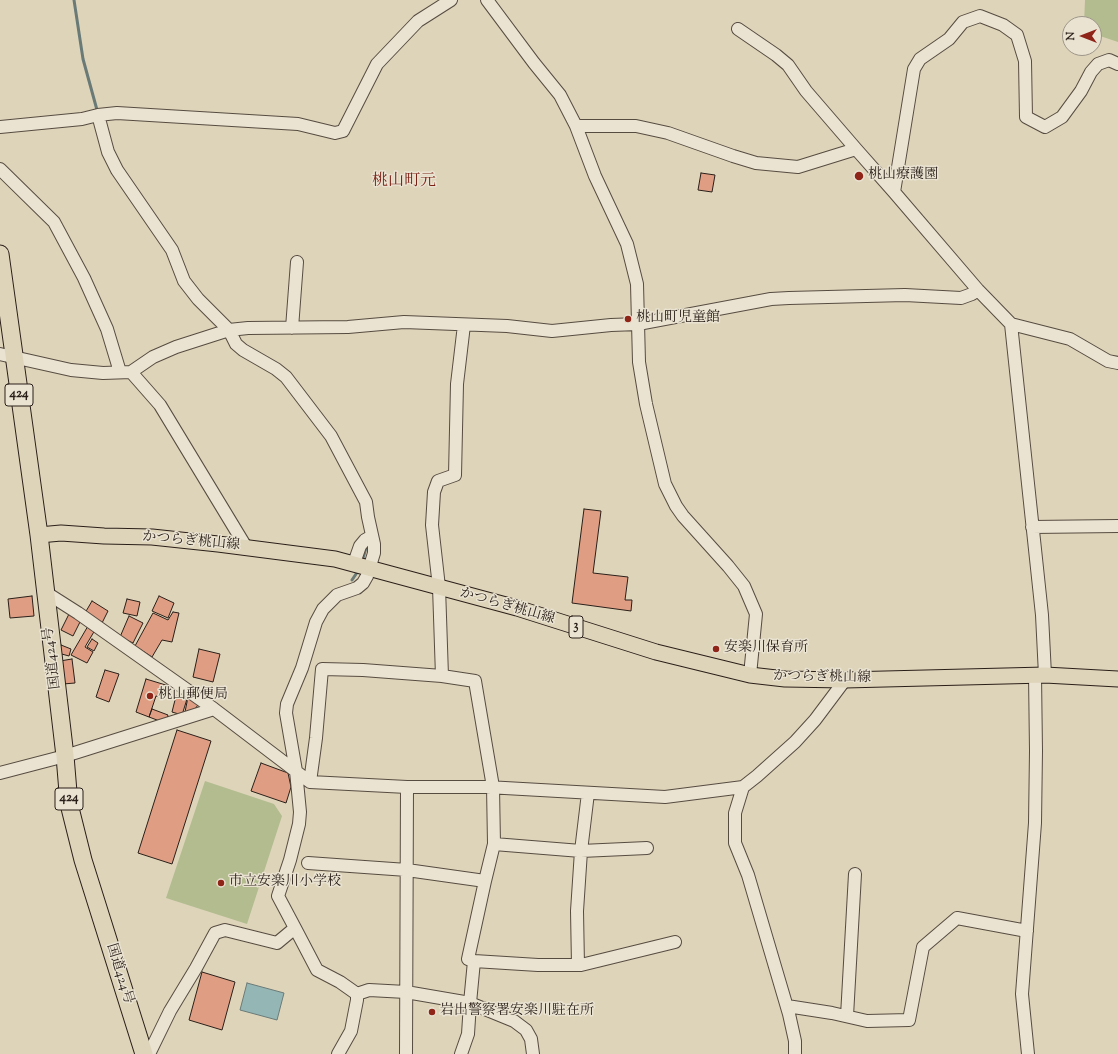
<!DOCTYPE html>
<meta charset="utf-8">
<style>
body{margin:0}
#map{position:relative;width:1118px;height:1054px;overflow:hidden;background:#ded4ba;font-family:"Sorts Mill Goudy",serif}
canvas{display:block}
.north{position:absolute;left:1062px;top:16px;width:40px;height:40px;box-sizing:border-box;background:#eae3d2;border:1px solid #9d9588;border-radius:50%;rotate:270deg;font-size:11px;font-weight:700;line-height:16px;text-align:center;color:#2a1f18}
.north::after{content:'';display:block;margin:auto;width:14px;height:18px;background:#8f2418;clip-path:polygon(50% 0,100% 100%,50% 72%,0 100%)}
</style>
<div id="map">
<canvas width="1118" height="1054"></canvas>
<div class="north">N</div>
</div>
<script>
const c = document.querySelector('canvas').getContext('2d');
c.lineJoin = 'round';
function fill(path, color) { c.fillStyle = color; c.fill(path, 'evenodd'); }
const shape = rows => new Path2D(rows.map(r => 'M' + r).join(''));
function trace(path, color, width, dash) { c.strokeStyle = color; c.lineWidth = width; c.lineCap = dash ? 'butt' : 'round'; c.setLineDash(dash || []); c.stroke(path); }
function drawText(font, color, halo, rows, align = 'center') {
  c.font = font + ' "Sorts Mill Goudy","Noto Serif JP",serif'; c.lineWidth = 3; c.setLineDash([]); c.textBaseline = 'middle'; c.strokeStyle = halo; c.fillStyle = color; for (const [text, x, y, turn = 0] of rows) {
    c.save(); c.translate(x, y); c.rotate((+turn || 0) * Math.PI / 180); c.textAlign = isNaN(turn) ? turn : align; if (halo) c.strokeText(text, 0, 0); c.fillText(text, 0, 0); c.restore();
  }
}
fill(shape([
 [1085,0,1118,0,1118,42,1094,34,1094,24,1084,24],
 [205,781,274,804,282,816,247,924,166,898]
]), '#b3bc8f');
const water = shape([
 [247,983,284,993,277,1020,240,1010,247,983]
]);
fill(water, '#94b7b6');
trace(water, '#6a7a77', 1);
trace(shape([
 [74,0,83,59,97,110],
 [363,558,366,548],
 [352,580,358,571]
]), '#6a7a77', 3);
const building = shape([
 [701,173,715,175,712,192,698,190,701,173],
 [584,509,601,511,593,573,628,577,625,600,632,600,631,611,572,603,584,509],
 [32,596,34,616,10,618,8,599,32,596],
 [159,596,174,603,168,618,152,611,159,596],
 [127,599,140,602,137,616,123,613,127,599],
 [92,601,108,611,102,623,85,613,92,601],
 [173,612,179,613,172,642,162,640,152,657,135,646,153,613,168,620,173,612],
 [69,614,81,620,73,636,61,630,69,614],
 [129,616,143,623,133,643,120,637,129,616],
 [88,626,95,630,85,647,93,652,87,663,71,655,88,626],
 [92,639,98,643,94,651,87,647,92,639],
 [61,645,71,649,69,656,58,653,61,645],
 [199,649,220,654,213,682,193,677,199,649],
 [72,659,75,683,63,684,60,661,72,659],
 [105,670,119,674,109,702,96,697,105,670],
 [146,679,169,686,164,698,156,696,149,717,136,712,146,679],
 [176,696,187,699,182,715,172,712,176,696],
 [188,697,198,705,191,714,185,712,188,697],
 [152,709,168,715,165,723,149,717,152,709],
 [177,730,211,741,172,864,138,853,177,730],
 [261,763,288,773,291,787,286,803,251,791,261,763],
 [202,972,235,982,222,1030,189,1020,202,972]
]);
fill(building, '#df9e84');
trace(building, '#2a1f18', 1);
const minor = shape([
 [487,0,534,63,560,95,576,126,595,176,627,244,637,284,639,362,646,404,665,484,676,506,683,516,728,566,744,586,756,614,750,675],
 [738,29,776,55,788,65,806,91,856,149,894,192,978,290,1011,324,1070,339,1108,361,1118,363],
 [98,115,108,152,117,170,172,250,184,281,198,299,229,330,236,344,243,350,276,369,286,377,331,436,366,502,368,517,374,544,374,553,367,576,363,583,357,588,337,595,323,609,316,622,302,668,287,704,286,713,296,771,300,812,299,824,290,860,278,896,295,928,277,943,225,930,215,933,196,968,170,1011,149,1054],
 [576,126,636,126,668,133,733,156,756,163,798,167,856,149],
 [0,127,82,119,98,115,117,113,298,124,335,133,343,131,377,64,418,21,451,0],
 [0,169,54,222,84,278,107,329,120,372],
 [894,192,914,69,920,59,949,39,963,22,980,16,1003,25,1017,35,1025,61,1026,117,1045,127,1062,117,1081,91,1091,72,1098,64,1109,60,1118,64],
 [1011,324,1042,615,1045,675],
 [292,328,297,262],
 [0,354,71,370,103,373,131,372,153,357,176,347,229,330,248,328,348,327,404,322,507,326,552,331,611,325,638,324,771,299,789,298,905,295,961,298,972,294,978,290],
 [131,372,160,405,246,547],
 [1032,527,1118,526],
 [354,563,360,546,365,540,372,536],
 [45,592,78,613,214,709,310,782,407,787,487,787,665,797,743,787,757,776,795,742,815,720,845,680],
 [0,773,65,756,214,709],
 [310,782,316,738,322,669,363,670,442,676,439,587,432,525,434,492,438,481,455,475,457,384,464,325],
 [743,787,735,813,735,843,748,875,789,1014,795,1041,795,1054],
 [494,844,581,851,647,848],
 [308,863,407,870,485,881,494,844,493,787,475,681,442,676],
 [295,928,317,970,340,982,357,994,357,1000,351,1031,338,1054],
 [474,961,468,959,485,881],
 [578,965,577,911,581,851,588,793],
 [357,994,369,990,406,992,470,1003,474,961,538,965,581,965,675,942],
 [787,1006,832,1013,867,1021,909,1020,923,947,957,918,1027,931],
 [847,1016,855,874],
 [406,1054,407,787],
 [461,1054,468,1034,470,1003,514,1021,526,1030,531,1039,533,1054],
 [1028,1054,1022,994,1035,823,1036,751,1035,675]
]);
const major = shape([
 [39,535,61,533,104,536,152,537,218,544,335,559,517,608,656,652,750,675,785,679,845,680,1045,675,1118,679]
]);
const highway = shape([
 [0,254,39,535,65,756,69,804,83,860,144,1054]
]);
trace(minor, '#574c40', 14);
trace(major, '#2a1f18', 17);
trace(highway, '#2a1f18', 19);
trace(minor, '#eae3d2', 12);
trace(major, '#ded4ba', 15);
trace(highway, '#ded4ba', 17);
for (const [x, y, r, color] of [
 [859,176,5,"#8f2418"],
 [628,319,4,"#8f2418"],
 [716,649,4,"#8f2418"],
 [150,696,4,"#8f2418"],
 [221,883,4,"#8f2418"],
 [432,1012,4,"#8f2418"]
]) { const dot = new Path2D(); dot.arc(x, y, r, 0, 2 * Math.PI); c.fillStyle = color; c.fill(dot); trace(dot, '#eae3d2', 1.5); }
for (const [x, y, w] of [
 [19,395,28],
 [576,627,14],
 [69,799,28]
]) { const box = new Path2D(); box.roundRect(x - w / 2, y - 11, w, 22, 3); c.fillStyle = '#eae3d2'; c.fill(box); trace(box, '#2a1f18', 1); }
drawText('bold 13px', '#2a1f18', null, [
 ["424",19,395],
 ["3",576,627],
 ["424",69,799]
]);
drawText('14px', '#2a1f18', '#eae3d2', [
 ["桃山療護園",868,176],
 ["桃山町児童館",636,319],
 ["安楽川保育所",724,649],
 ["桃山郵便局",158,696],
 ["市立安楽川小学校",229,883],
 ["岩出警察署安楽川駐在所",440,1012]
], 'left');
drawText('14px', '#2a1f18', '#eae3d2', [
 ["かつらぎ桃山線",191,542,5],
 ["かつらぎ桃山線",507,607,16],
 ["国道424号",53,658,-97],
 ["かつらぎ桃山線",822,678,1],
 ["国道424号",119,974,73]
]);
drawText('16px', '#7a1f14', '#eae3d2', [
 ["桃山町元",404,182]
]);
</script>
